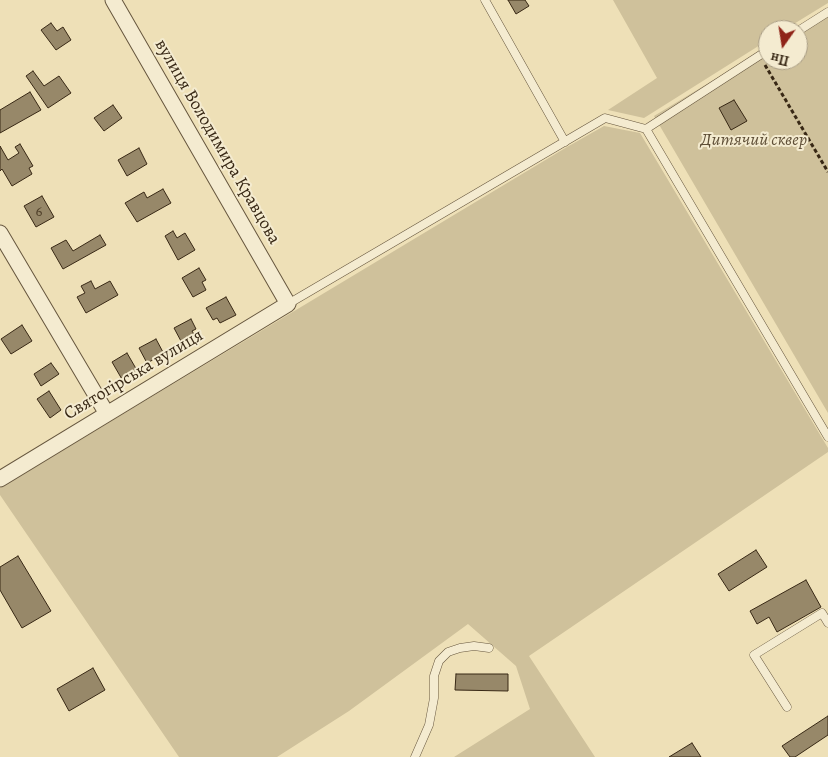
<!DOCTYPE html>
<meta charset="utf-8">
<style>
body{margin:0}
#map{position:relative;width:828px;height:757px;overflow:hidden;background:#eee0b7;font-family:Alegreya,serif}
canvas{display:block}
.north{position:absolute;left:758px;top:20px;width:50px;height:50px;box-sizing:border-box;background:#f4ebd0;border:1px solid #a99d85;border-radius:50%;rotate:193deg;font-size:14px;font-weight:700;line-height:20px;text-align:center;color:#382815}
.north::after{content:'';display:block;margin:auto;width:18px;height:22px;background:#8f2418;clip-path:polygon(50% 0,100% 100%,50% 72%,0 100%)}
</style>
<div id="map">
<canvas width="828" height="757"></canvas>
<div class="north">Пн</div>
</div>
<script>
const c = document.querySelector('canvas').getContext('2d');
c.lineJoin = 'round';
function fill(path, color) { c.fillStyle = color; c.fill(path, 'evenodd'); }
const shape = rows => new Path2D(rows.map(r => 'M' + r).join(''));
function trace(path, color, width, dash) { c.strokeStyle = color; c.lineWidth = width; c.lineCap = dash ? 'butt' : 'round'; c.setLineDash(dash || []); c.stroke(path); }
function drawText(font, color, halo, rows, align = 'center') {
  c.font = font + ' Alegreya,serif'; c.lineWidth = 4; c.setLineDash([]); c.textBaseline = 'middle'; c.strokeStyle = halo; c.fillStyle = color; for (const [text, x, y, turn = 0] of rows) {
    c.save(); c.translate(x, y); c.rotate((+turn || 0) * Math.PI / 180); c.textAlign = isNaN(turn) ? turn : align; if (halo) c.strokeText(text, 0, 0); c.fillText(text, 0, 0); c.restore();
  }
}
fill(shape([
 [613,0,828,0,828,3,784,30,768,30,768,40,644,118,608,110,657,78],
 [828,11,828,413,654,116,768,47,768,60,798,60,798,30],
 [604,126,640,133,828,448,828,452,529,656,595,757,454,757,530,709,516,666,468,624,349,711,277,757,179,757,0,495,0,488,567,147]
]), '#cfc19b');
const building = shape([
 [508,0,525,0,529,6,516,14,508,0],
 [51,23,57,31,63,27,71,40,56,50,41,30,51,23],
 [33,71,44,86,59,76,71,93,48,108,26,76,33,71],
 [30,92,41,110,0,133,0,110,30,92],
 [734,100,747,121,731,130,719,108,734,100],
 [113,105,122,118,104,131,94,118,113,105],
 [20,144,33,166,29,168,32,174,12,186,2,169,0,171,0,146,8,160,19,153,15,147,20,144],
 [139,148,147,164,127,176,118,160,139,148],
 [163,189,171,203,137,222,125,203,144,192,147,198,163,189],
 [42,196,54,217,36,227,24,206,42,196],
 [173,231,177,238,185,233,195,250,178,260,165,236,173,231],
 [100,235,106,245,63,269,51,248,66,240,73,251,100,235],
 [199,268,206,280,202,282,206,290,193,297,182,278,199,268],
 [91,281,95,289,110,281,118,295,86,313,77,297,85,293,81,286,91,281],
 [226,297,236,315,220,323,217,318,213,320,206,308,226,297],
 [191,319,196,329,192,331,195,336,182,343,174,328,191,319],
 [22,325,32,341,11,354,1,339,22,325],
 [156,339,164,354,147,363,139,348,156,339],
 [127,353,138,372,123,381,112,362,127,353],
 [51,363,59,374,41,386,34,374,51,363],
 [49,391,61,410,50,418,37,399,49,391],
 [756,550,767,567,729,591,718,574,756,550],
 [18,556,51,611,22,628,0,590,0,567,18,556],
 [806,580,821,607,777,632,769,617,757,624,750,611,806,580],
 [93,668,105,690,69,711,57,689,93,668],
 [456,674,508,674,508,691,455,690,456,674],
 [828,716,828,735,795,757,790,757,782,746,828,716],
 [692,743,701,757,669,757,692,743]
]);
fill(building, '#978869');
trace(building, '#382815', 1);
const lane = shape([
 [485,0,565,142],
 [798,31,828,12],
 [768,50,646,129,828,437],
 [288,304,605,118,646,129],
 [787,707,754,655,822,613,828,623],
 [415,757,429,725,434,698,434,676,439,661,448,652,460,648,474,646,489,648]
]);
const street = shape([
 [0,233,107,414],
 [0,479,288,304,113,0]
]);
trace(lane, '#66563e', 9);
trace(street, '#66563e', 17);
trace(shape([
 [765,65,828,172]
]), '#382815', 3, [4, 2.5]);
trace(lane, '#f4ebd0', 8);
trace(street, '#f4ebd0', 15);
drawText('15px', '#50402a', null, [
 ["6",39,212]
]);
drawText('italic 18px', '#5e4e36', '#f4ebd0', [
 ["Дитячий сквер",754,141]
]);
drawText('18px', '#382815', '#f4ebd0', [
 ["вулиця Володимира Кравцова",217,142,60],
 ["Святогірська вулиця",134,375,-31]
]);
</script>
